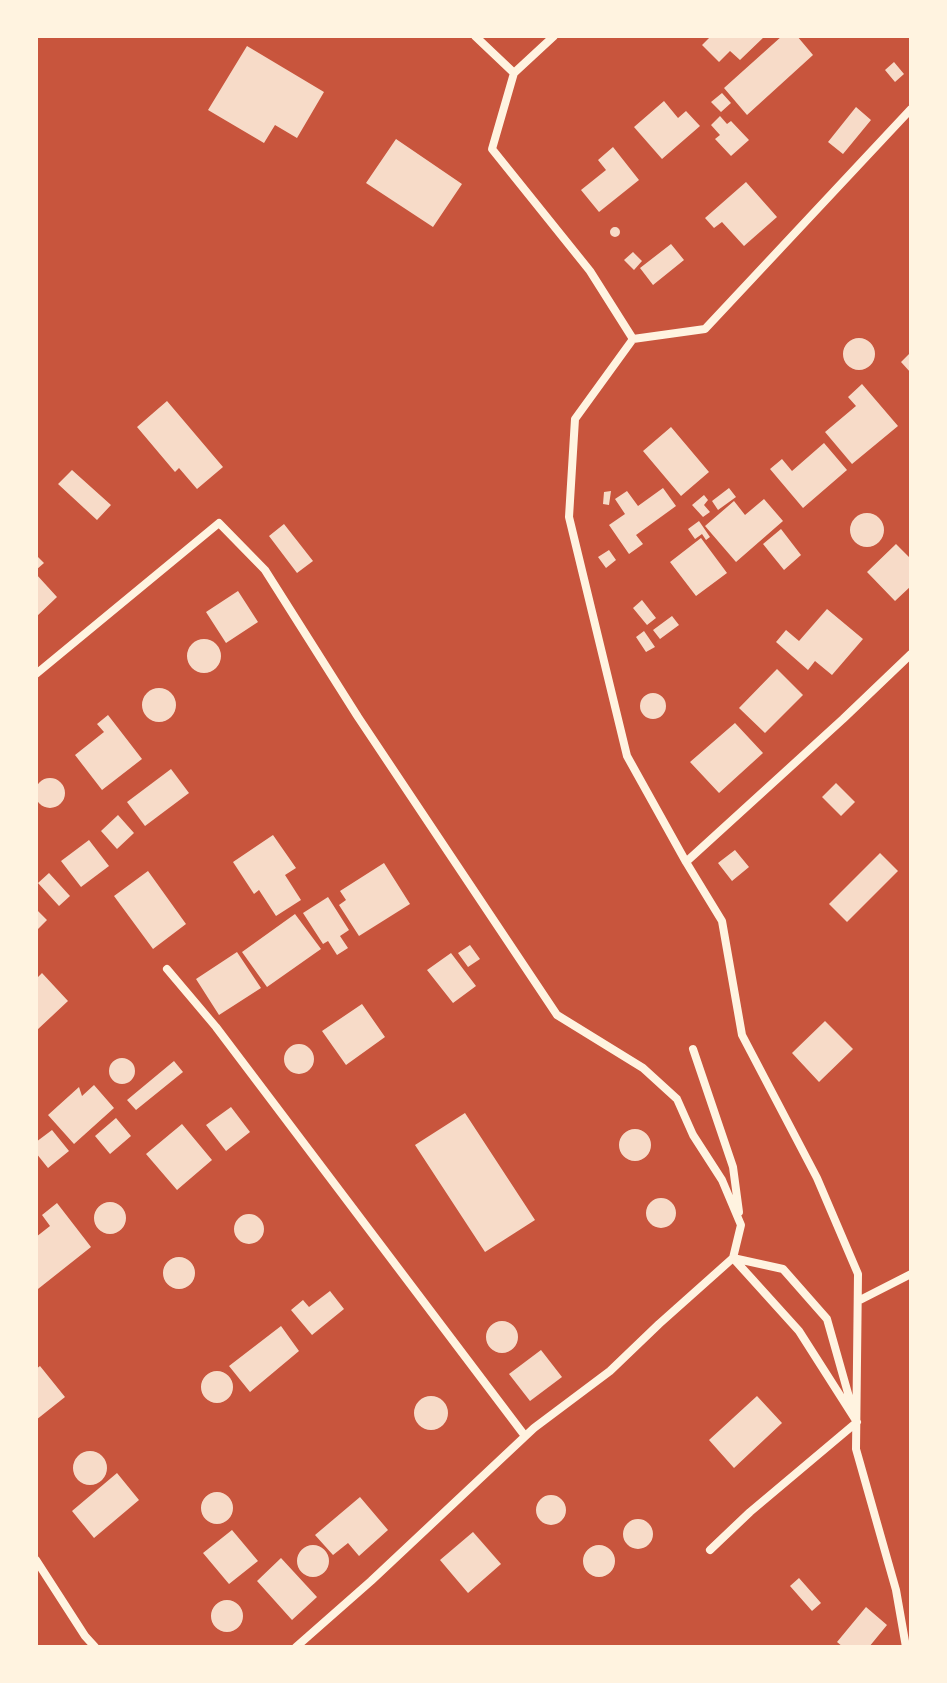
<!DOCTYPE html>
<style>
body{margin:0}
#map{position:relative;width:947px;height:1683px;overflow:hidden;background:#c8553d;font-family:"Roboto Condensed",sans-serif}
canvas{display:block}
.frame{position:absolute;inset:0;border:38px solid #fff3e0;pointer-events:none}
</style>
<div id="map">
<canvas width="947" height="1683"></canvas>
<div class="frame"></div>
</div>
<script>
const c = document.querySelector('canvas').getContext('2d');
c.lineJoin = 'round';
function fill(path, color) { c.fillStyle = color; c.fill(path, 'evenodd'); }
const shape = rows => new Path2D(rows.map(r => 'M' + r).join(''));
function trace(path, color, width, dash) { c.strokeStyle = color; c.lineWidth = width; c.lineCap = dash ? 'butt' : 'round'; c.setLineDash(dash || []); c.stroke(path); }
fill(shape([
 [711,36,765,36,740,60,730,51,719,62,702,45],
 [782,36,797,36,813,55,747,115,724,88],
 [247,46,324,92,297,138,275,125,264,143,208,110],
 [894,62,904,74,895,82,885,70],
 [722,93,731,103,721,112,711,102],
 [664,101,678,118,686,111,700,126,662,159,634,127],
 [856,107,871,120,843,154,828,142],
 [720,116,727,124,731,121,749,140,731,156,715,139,720,135,711,125],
 [396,139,462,184,433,227,366,183],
 [613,147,639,180,599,212,581,190,606,170,598,160],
 [746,182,777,217,744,246,722,222,714,228,705,218],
 '610 232a5 5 0 1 1 10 0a5 5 0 1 1-10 0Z',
 [671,244,684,260,653,285,640,268],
 [633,252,642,261,634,270,624,260],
 '843 354a16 16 0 1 1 32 0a16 16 0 1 1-32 0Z',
 [911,352,911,373,901,362],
 [862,384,898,426,852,464,825,432,856,406,848,397],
 [167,401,223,467,197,489,179,468,175,472,137,427],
 [671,427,709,472,681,496,643,451],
 [824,443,847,470,803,508,770,469,782,459,792,471],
 [72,470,111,505,97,520,58,484],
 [663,488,676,506,636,535,643,544,629,554,609,525,625,514,615,499,627,491,638,506],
 [729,488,736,497,718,510,712,501],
 [611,491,609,505,603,504,604,492],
 [704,495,708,500,704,505,710,512,703,517,692,505],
 [764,499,783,521,736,562,705,526,734,501,745,515],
 '850 530a17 17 0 1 1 34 0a17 17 0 1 1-34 0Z',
 [699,521,710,537,706,540,702,534,695,539,688,529],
 [284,524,313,561,297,573,269,536],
 [781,529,801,555,784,570,763,544],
 [701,538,727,573,696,596,670,562],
 [896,544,911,559,911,586,895,601,867,572],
 [609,550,616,560,606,568,598,557],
 [36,555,44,563,36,570],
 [36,574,57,597,36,617],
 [238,591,258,622,226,643,206,612],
 [642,600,656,618,647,625,633,608],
 [827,609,863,639,832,675,815,661,808,670,776,642,786,630,799,641],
 [672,616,679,625,660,639,653,630],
 [644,631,655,647,646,652,636,637],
 '187 656a17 17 0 1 1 34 0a17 17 0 1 1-34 0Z',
 [777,669,803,695,765,733,739,708],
 '142 705a17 17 0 1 1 34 0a17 17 0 1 1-34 0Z',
 '640 706a13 13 0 1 1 26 0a13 13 0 1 1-26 0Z',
 [108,715,142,759,102,790,75,755,104,732,97,724],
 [735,723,763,753,719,793,690,762],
 [171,769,189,793,145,826,127,802],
 '35 793a15 15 0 1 1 30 0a15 15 0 1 1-30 0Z',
 [836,783,855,802,841,816,822,797],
 [118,815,134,833,117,849,101,831],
 [273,835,296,868,285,875,301,900,276,916,259,890,254,894,233,862],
 [89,840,109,866,81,887,61,861],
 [735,850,749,867,732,881,718,863],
 [880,853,898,871,847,922,829,904],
 [384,863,410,904,359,936,339,905,346,900,340,891],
 [148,871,186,924,153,949,114,896],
 [49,873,70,896,59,906,38,883],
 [328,897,349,930,340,936,348,948,337,955,328,941,323,944,303,913],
 [36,909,47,920,36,931],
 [295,914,321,949,267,987,242,952],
 [470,945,480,959,468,967,458,953],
 [237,952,261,988,219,1015,196,979],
 [451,953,476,986,453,1003,427,970],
 [42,973,68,1001,36,1031,36,979],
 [362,1004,385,1037,346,1065,322,1031],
 [825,1021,853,1049,819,1082,792,1053],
 '284 1059a15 15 0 1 1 30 0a15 15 0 1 1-30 0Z',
 '109 1071a13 13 0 1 1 26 0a13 13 0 1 1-26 0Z',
 [174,1061,183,1072,136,1110,127,1100],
 [94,1085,114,1108,74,1144,48,1115,79,1087,82,1096],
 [231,1107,250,1132,226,1151,206,1125],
 [465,1113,535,1220,485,1252,415,1145],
 [116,1118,131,1136,110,1154,95,1136],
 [182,1124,212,1160,177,1190,146,1154],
 '619 1145a16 16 0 1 1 32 0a16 16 0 1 1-32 0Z',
 [52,1130,69,1151,48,1168,36,1153,36,1142],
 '646 1213a15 15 0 1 1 30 0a15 15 0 1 1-30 0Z',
 '94 1218a16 16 0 1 1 32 0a16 16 0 1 1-32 0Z',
 [57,1203,91,1247,38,1289,36,1287,36,1237,50,1226,42,1215],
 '234 1229a15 15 0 1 1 30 0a15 15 0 1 1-30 0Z',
 '163 1273a16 16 0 1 1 32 0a16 16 0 1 1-32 0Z',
 [330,1291,344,1309,312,1335,291,1310,303,1300,309,1307],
 '486 1337a16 16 0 1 1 32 0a16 16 0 1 1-32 0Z',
 [281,1326,299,1351,250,1392,229,1366],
 [541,1350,562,1377,530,1401,509,1374],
 [40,1366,65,1397,36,1420,36,1369],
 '201 1387a16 16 0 1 1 32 0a16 16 0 1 1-32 0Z',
 [757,1396,782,1423,734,1468,709,1440],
 '414 1413a17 17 0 1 1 34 0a17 17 0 1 1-34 0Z',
 '73 1468a17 17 0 1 1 34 0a17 17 0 1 1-34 0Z',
 [117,1473,139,1500,94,1538,72,1511],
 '201 1508a16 16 0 1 1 32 0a16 16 0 1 1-32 0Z',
 '536 1510a15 15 0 1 1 30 0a15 15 0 1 1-30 0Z',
 [360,1497,388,1530,359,1556,348,1543,333,1555,315,1535],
 '623 1534a15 15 0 1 1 30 0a15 15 0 1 1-30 0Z',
 [232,1530,258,1561,229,1584,203,1553],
 [473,1532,501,1564,468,1593,440,1560],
 '297 1561a16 16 0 1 1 32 0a16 16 0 1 1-32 0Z',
 '583 1561a16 16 0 1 1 32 0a16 16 0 1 1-32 0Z',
 [281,1558,317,1597,292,1620,257,1581],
 [799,1578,821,1603,812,1611,790,1586],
 '211 1616a16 16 0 1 1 32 0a16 16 0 1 1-32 0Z',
 [866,1607,887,1625,869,1647,843,1647,837,1642]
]), '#f7dbc8');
trace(shape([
 [475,36,514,73,492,149,590,271,633,339,575,419,569,517,627,756,686,862,722,921,742,1035,817,1178,858,1274,856,1449,896,1590,906,1647],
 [514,73,554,36],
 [633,339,705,329,911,109],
 [36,674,219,523,265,570,358,717,557,1015,643,1068,677,1099,693,1135,722,1180,741,1225,733,1258,799,1331,857,1422,750,1512,710,1550],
 [686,862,843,719,911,654],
 [167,969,216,1027,525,1436],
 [693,1049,733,1167,739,1212],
 [858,1301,911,1274],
 [36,1560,85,1636,95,1647],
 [296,1647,371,1581,534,1428,610,1371,659,1324,733,1258,783,1269,827,1319,853,1411]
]), '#fff3e0', 8);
</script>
